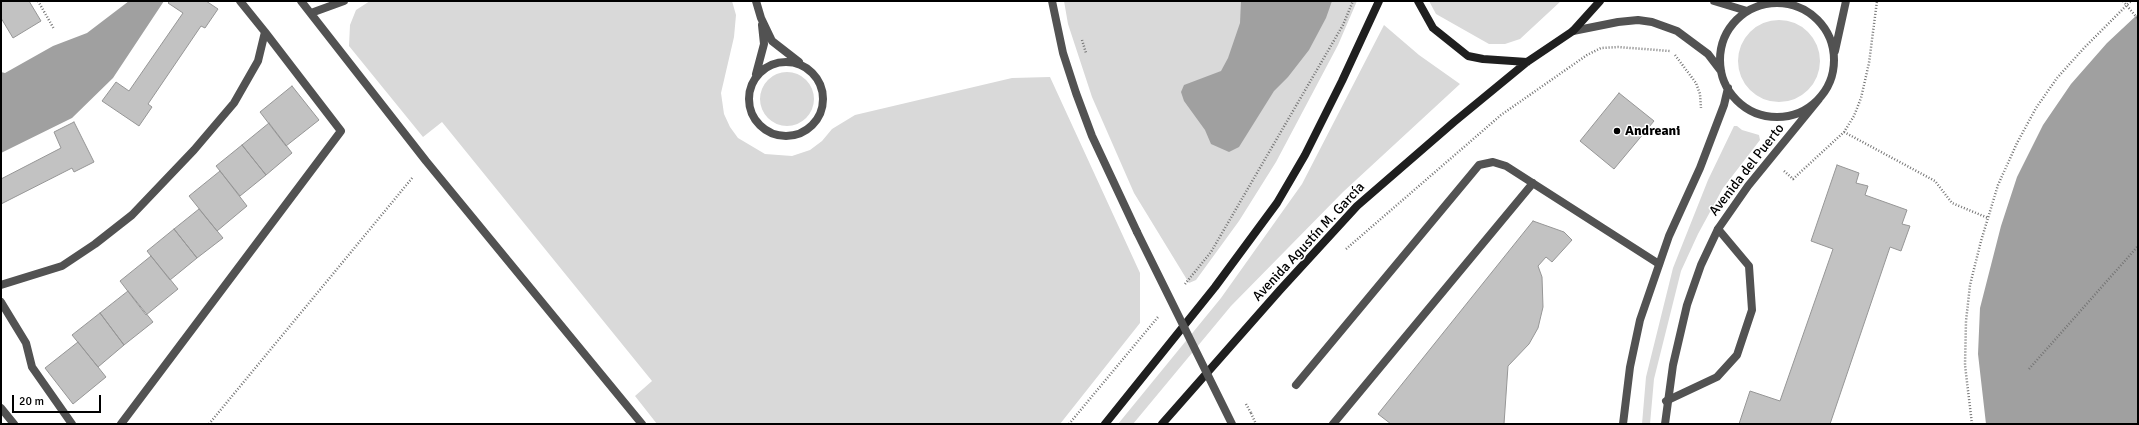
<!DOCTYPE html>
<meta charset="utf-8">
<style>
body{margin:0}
#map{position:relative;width:2139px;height:425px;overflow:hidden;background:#fff;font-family:Signika,sans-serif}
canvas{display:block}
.frame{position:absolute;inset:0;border:2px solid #000;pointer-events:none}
.scale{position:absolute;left:12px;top:395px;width:89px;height:18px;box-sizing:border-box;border:2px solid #000;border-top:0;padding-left:5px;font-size:12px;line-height:14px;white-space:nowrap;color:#000;-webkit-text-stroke:3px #fff;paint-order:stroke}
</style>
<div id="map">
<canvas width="2139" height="425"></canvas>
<div class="frame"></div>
<div class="scale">20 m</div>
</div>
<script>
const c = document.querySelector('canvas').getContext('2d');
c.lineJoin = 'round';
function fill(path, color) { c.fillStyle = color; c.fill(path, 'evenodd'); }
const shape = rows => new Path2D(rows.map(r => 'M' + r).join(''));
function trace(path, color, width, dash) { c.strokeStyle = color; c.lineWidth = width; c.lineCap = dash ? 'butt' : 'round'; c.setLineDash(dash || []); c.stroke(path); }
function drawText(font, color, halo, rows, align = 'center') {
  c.font = font + ' Signika,sans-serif'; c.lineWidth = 3; c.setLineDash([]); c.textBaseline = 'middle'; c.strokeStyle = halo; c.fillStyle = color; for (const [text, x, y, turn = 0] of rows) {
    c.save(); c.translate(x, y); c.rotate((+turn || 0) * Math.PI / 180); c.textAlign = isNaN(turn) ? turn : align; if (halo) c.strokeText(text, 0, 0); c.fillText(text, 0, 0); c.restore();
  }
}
fill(shape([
 [370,1,732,1,736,15,734,37,721,93,724,114,730,127,738,138,765,154,792,156,810,150,822,141,832,129,855,115,1012,78,1050,77,1140,273,1140,323,1060,424,657,424,635,396,652,381,442,122,423,137,349,46,350,25,356,10],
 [1064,1,1357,1,1338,45,1276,162,1239,221,1196,280,1189,283,1134,193,1092,97,1068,24],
 [1429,1,1561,1,1520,39,1505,44,1489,44,1436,14],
 '1738 61a41 41 0 1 1 82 0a41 41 0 1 1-82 0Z',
 [1384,25,1419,55,1460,84,1343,192,1231,306,1133,424,1118,424,1221,298,1302,184],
 '760 99a27 27 0 1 1 54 0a27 27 0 1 1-54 0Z',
 [1734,126,1737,126,1742,130,1759,135,1760,140,1723,188,1698,234,1681,271,1654,379,1650,424,1642,424,1646,377,1673,268,1708,180]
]), '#d9d9d9');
fill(shape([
 [129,1,164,1,113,78,72,118,1,153,1,72,5,73,53,46,87,33],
 [1241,1,1332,1,1326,18,1309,50,1288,77,1274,91,1239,147,1229,152,1211,144,1205,130,1184,101,1181,92,1184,85,1221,71,1228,58,1240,23],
 [2138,14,2138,424,1986,424,1978,354,1980,308,2001,226,2017,177,2043,125,2071,84,2107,43]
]), '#a0a0a0');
const building = shape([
 [1,1,29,1,41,21,13,38,1,18,1,1],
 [170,1,206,1,218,9,205,28,201,26,148,104,152,107,139,126,102,101,116,82,129,91,183,13,168,3,170,1],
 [292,86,319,120,286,146,260,112,292,86],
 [1619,93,1654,121,1614,169,1580,141,1619,93],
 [74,122,94,162,74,172,72,168,1,204,1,179,61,148,54,132,74,122],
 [269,123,292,153,266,175,242,145,269,123],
 [242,145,266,175,240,196,216,166,242,145],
 [1837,165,1859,173,1856,183,1868,186,1865,195,1907,210,1902,224,1910,226,1901,251,1890,247,1830,424,1739,424,1750,391,1780,401,1833,249,1811,241,1837,165],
 [220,171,247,206,217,231,189,196,220,171],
 [199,209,223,238,197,258,174,229,199,209],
 [1533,221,1564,232,1572,240,1552,262,1546,257,1538,266,1542,277,1543,307,1538,328,1529,344,1508,366,1504,424,1391,424,1378,414,1533,221],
 [174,229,197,258,170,280,147,251,174,229],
 [151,256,178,289,146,315,120,281,151,256],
 [128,291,153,322,124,345,100,313,128,291],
 [100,313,124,345,98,367,72,335,100,313],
 [78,342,106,377,73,404,45,368,78,342]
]);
fill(building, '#c2c2c2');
trace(building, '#969696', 1);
trace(shape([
 [38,1,54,29],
 [2123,1,2138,19],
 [1082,40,1086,53],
 [1675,55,1696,83,1700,94,1701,108],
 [1844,132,1935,181,1952,203,1988,218],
 [1784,171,1793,179,1844,132,1854,116,1861,98,1869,63,1877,1],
 [1346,249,1501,115,1587,55,1601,48,1618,47,1670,51],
 [1185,284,1211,252,1343,25,1353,1],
 [2029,369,2138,246],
 [1251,413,1256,424],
 [209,424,413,177],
 [1069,424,1158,317],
 [1972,424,1965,365,1966,321,1970,285,1981,241,1998,185,2017,143,2036,108,2057,78,2084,48,2131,1]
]), '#747474', 2.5, [1, 2]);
trace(shape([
 [1296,385,1479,165,1493,162,1506,166,1659,264],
 [1666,401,1717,377,1737,355,1752,310,1749,266,1718,229],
 [1333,424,1533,183]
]), '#525252', 8);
trace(shape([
 [301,1,426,161,642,424],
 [756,1,761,18,772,41,799,62],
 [1052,1,1063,53,1076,93,1092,136,1137,232],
 [1714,1,1747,11],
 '1720 60a57 57 0 1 1 114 0a57 57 0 1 1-114 0Z',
 [311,13,344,1],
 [1573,31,1618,22,1638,20,1652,22,1677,31,1708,54,1721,71],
 [1835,51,1846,1],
 '749 99a37 37 0 1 1 74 0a37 37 0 1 1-74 0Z',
 [756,74,764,44,762,25],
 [1,285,62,266,95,244,132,215,194,150,234,103,258,61,265,32,240,1],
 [1,302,26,343,32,367,72,424],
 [1,408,14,424],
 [121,424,341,131,265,32],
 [1623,424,1630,367,1640,320,1669,236,1700,168,1724,105,1728,88],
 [1665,424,1673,365,1687,305,1701,265,1718,229,1748,186,1819,99]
]), '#525252', 8);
trace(shape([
 [1418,1,1433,28,1468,56,1483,59,1527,62],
 [1105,424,1215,287,1277,203,1305,155,1342,81,1379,1],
 [1162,424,1280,290,1357,206,1454,122,1527,62,1573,31,1600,1]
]), '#1f1f1f', 8);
trace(shape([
 [1246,404,1251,413]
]), '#747474', 2.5, [1, 2]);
trace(shape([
 [1137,232,1232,424]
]), '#525252', 8);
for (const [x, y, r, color] of [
 [1617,131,4,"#000"]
]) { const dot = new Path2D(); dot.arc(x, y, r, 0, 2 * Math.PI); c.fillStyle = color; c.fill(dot); trace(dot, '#fff', 1.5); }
drawText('bold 14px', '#000', '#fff', [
 ["Andreani",1625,131]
], 'left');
drawText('14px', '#000', '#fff', [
 ["Avenida del Puerto",1747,170,-52],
 ["Avenida Agustín M. García",1309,242,-47]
]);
</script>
